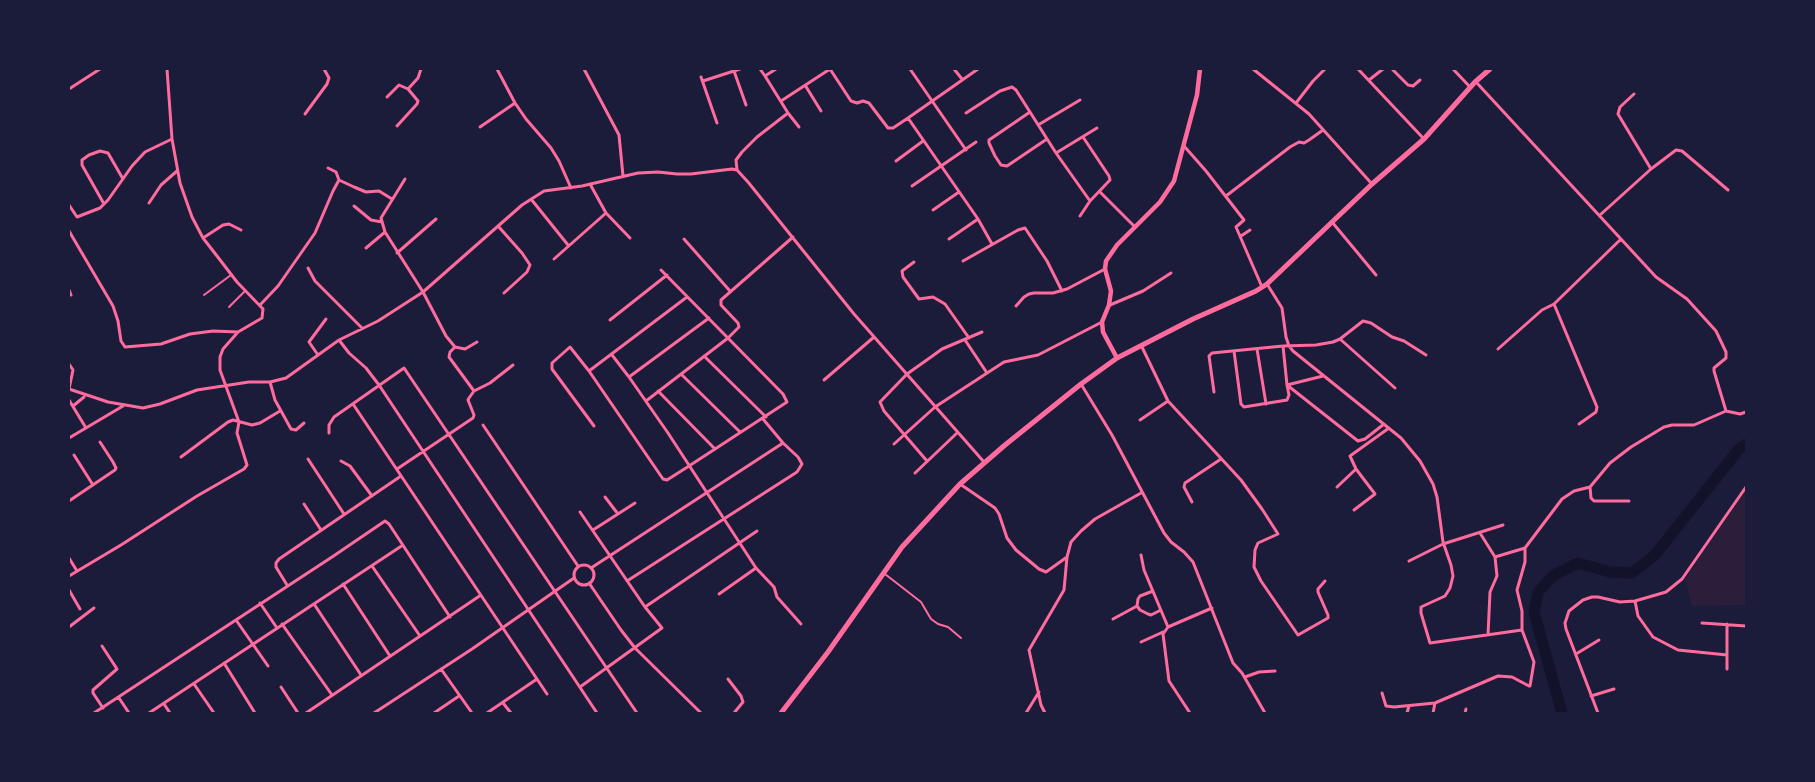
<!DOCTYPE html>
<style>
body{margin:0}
#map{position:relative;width:1815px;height:782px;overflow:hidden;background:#1b1b3a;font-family:"Public Sans",sans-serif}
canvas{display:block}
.frame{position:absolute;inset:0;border:70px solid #1b1b3a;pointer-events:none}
</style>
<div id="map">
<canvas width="1815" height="782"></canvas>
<div class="frame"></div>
</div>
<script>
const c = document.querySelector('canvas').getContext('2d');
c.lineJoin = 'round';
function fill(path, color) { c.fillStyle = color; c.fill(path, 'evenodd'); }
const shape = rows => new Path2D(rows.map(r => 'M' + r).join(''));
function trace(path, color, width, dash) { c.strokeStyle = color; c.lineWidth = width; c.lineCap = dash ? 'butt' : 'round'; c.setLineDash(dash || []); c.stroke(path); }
fill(shape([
 [1746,490,1746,605,1692,606,1685,579]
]), '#2a1e3b');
trace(shape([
 [1562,713,1534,612,1538,592,1554,575,1578,563,1610,572,1632,573,1654,556,1739,449,1746,444]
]), '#12122b', 11);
trace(shape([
 [204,295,231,275],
 [229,307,245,291],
 [885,574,921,602,931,619,938,624,948,627,961,638]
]), '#ff6b9d', 2);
trace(shape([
 [497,69,515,103,526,119,551,148,559,161,571,188],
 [584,69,619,135,623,176],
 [760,69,765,76],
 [776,69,765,76,788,113,799,127],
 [910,69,966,150],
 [954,69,962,79],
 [1253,69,1309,114,1372,184],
 [1358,69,1424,139],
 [1392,69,1408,85,1413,86,1420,80],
 [1453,69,1470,87],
 [734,71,746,105],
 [701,77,717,123],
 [1369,80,1383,69],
 [703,81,740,69],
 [1476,82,1656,277,1687,299,1716,331,1726,352,1726,358,1714,368,1714,371,1726,411],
 [805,85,821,111],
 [69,89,100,69],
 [1634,94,1620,107,1618,114,1651,169],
 [387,97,399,85,408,89],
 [781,101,830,69,851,101,857,103,863,101,869,103,888,128,893,128,908,118,978,219,992,244],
 [1296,103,1313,81,1325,69],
 [1030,112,989,140,989,143,995,156,1001,165,1007,166,1047,139],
 [966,113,1000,91,1012,87,1016,90,1056,153,1090,201],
 [305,114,327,84,329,78,324,69],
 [908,118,978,69],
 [1038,125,1080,100],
 [397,126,417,104,418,101,408,89,418,78,421,69],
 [480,127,515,103],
 [1184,146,1206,171,1244,220,1236,227,1262,287],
 [1056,153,1097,128],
 [896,161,923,141],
 [328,168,336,172,339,180,354,187,366,192,379,191,392,199],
 [737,170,736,160,742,152,757,137,788,113],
 [405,179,381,218,385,232,423,292,446,336,455,347,465,349,477,342],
 [590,184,606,213,630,238],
 [912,186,976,142],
 [1100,192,1135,227],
 [1226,196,1290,147,1299,142,1304,143,1309,140,1323,130],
 [531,199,568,245],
 [149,203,161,185,177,171],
 [104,204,82,165,82,160,89,155,100,151,108,153,123,179],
 [69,205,77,217,100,208,108,200,132,166,145,152,172,139],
 [354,206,371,220,382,222],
 [933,210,959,192],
 [1600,215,1651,169,1676,150,1682,151,1728,190],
 [1080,216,1090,201,1110,180,1109,176,1083,137],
 [1332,222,1376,275],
 [498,226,522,253,530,265,527,272,504,293],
 [69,231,113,306,118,321,121,341,125,347,161,344,190,334,213,331,238,332],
 [1241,236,1250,230],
 [203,238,223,225,229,224,241,230],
 [684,239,730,291],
 [949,239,978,219],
 [366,248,385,232],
 [397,253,436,219],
 [554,259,606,213],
 [963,261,1018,230,1025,228,1047,261,1062,291],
 [914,262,902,271,903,277,919,299,933,297,945,304,969,338],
 [308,268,315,281,362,328],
 [1267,284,1282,308,1286,337,1289,346,1293,351,1401,438,1420,461,1433,484,1437,497,1443,542,1451,565,1453,576,1450,588,1445,596,1421,607,1421,613,1430,643,1522,630],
 [69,290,71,295],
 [1554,304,1597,407,1596,412,1579,424],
 [260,305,278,286,315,233,333,191,339,180],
 [1110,305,1143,291,1171,273],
 [1016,306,1024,297,1029,294,1034,293,1053,293,1067,289,1105,269],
 [610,320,667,275],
 [1340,339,1395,388],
 [339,340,349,353,366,368,379,385,597,713],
 [965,340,987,373],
 [1141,345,1168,401,1241,480,1262,509,1278,534,1258,543,1255,550,1254,567,1261,581,1298,635,1328,618,1328,615,1318,592,1318,589,1325,581],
 [1283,346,1287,385,1358,441,1365,439,1384,424],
 [455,347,450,352,449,357,474,391],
 [1257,349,1266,404],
 [1498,349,1542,310,1554,304,1621,239],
 [1234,351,1241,404,1244,407,1287,400,1289,395,1287,385,1323,376],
 [318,355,309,342,326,319],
 [612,355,629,377,668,433,756,568,774,587,777,597,801,624],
 [704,356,766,417],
 [69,364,73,370,69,389],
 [589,371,687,297],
 [681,374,740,432],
 [629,377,709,318],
 [824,380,874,337],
 [270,382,275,400,291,429,296,430,304,423],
 [1081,384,1112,435,1164,533,1171,542,1184,552,1193,562,1233,663,1242,673,1265,713],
 [69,389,108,402,143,408,160,404,197,390,249,382,270,382,286,378,339,340,378,321,423,292,522,205,544,191,582,186,638,173,658,172,677,174,691,174,732,169,737,170,748,182,854,314,984,462],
 [658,391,715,449],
 [1214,392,1209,356,1212,353,1283,346,1316,345,1333,342,1340,339,1363,321,1371,323,1392,337,1404,341,1426,355],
 [69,400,86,428],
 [646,401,728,338,739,327,738,323,721,305,721,300,793,237],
 [353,404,547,694],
 [73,406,84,397],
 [1726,411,1740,414,1746,412],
 [1140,420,1168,401],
 [483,425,578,566],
 [594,426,552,369,552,363,570,347,589,371,663,479,667,480,689,466,787,402,783,394,661,270],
 [329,433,329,425,334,417,404,368,637,713],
 [69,438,123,406],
 [894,444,935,407,1004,362,1038,355,1102,322],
 [74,455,93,485],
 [181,457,228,422,233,420,252,425,260,423,280,411],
 [308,459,344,514],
 [341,461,350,466,372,496],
 [927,461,884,411,880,402,907,374,931,357,942,349,982,332],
 [397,469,473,418,474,415,468,400,469,398,474,391,490,383,513,365],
 [915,473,957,433],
 [960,484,995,508,999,514,1007,538,1016,550,1039,569,1046,572,1067,557],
 [1337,487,1356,469],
 [1590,487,1591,498,1594,501,1629,501],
 [605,497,618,514],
 [69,501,115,470,116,468,113,462,100,442],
 [1192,502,1184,487,1185,483,1221,459],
 [304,504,321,530],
 [1354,510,1375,494,1356,469,1350,456,1389,428],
 [580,512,645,607,662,628,580,687],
 [593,530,635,503],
 [1480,533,1495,557,1525,548,1562,499,1574,491,1590,487,1610,463,1631,447,1664,427,1672,425,1694,425,1726,411],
 [1141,555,1144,570,1168,627],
 [69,558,77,571],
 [1409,561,1443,544,1503,525],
 '574 575a10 10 0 1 1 20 0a10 10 0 1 1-20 0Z',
 [372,566,420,636],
 [591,568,783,443,763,419],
 [69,576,121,545,197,496,244,469,247,465,237,433,239,422,220,370,220,357,223,349,238,332,262,318,263,309,237,282,217,256,203,238,192,217,180,183,172,139,167,69],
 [627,581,797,472,802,464,798,457,783,443],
 [589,583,621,630,635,648,701,713],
 [343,584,390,656],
 [287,585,276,567,276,563,279,559,401,476],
 [69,590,80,609],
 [719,594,756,568],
 [1635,601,1638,616,1653,637,1678,650,1727,655],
 [260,603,277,628],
 [314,604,361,675],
 [1137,606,1138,599,1140,596,1153,591],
 [645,607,757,531],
 [1113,619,1137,606,1140,610,1148,614,1151,615,1161,610],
 [236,620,268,666],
 [1702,623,1746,626],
 [282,624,332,695],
 [69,627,94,608],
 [1488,635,1490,592,1497,576,1495,557],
 [1141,642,1163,632],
 [102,646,117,669,93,690,93,693,103,708],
 [1576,654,1599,640],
 [224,663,255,713],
 [441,669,472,713],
 [1727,669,1727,624],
 [1245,677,1259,672,1275,671],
 [728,679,741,696,743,702,734,713],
 [194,684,214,713],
 [281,687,298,713],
 [1382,693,1386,706,1394,707,1435,703,1498,676,1512,677,1529,686,1530,686,1534,662,1522,630,1522,611,1517,590,1525,562,1525,548],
 [1591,696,1614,689],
 [119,698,129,713],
 [503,703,511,713],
 [164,704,170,713],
 [94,713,332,557,385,521,389,524,450,617],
 [149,713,403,545],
 [306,713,481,595],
 [374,713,472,649,574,578],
 [434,713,459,696],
 [487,713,537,679],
 [1026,713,1039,692],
 [1045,713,1041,705,1029,650,1064,590,1067,557,1071,542,1081,531,1095,519,1141,493],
 [1190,713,1169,681,1163,634,1168,627,1212,608],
 [1407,713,1409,706],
 [1433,713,1435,703],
 [1465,713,1466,709],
 [1598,713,1566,629,1565,623,1569,611,1583,600,1592,597,1598,597,1620,602,1635,601,1666,592,1682,579,1746,487]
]), '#ff6b9d', 3);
trace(shape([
 [1117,358,1103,332,1102,322,1109,305,1111,291,1105,269,1106,261,1117,245,1160,202,1174,181,1197,95,1200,69]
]), '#ff6b9d', 4.5);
trace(shape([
 [781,713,828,652,902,547,960,484,1005,445,1081,384,1117,358,1193,319,1256,291,1267,284,1372,184,1424,139,1475,82,1490,69]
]), '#ff6b9d', 5);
</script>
